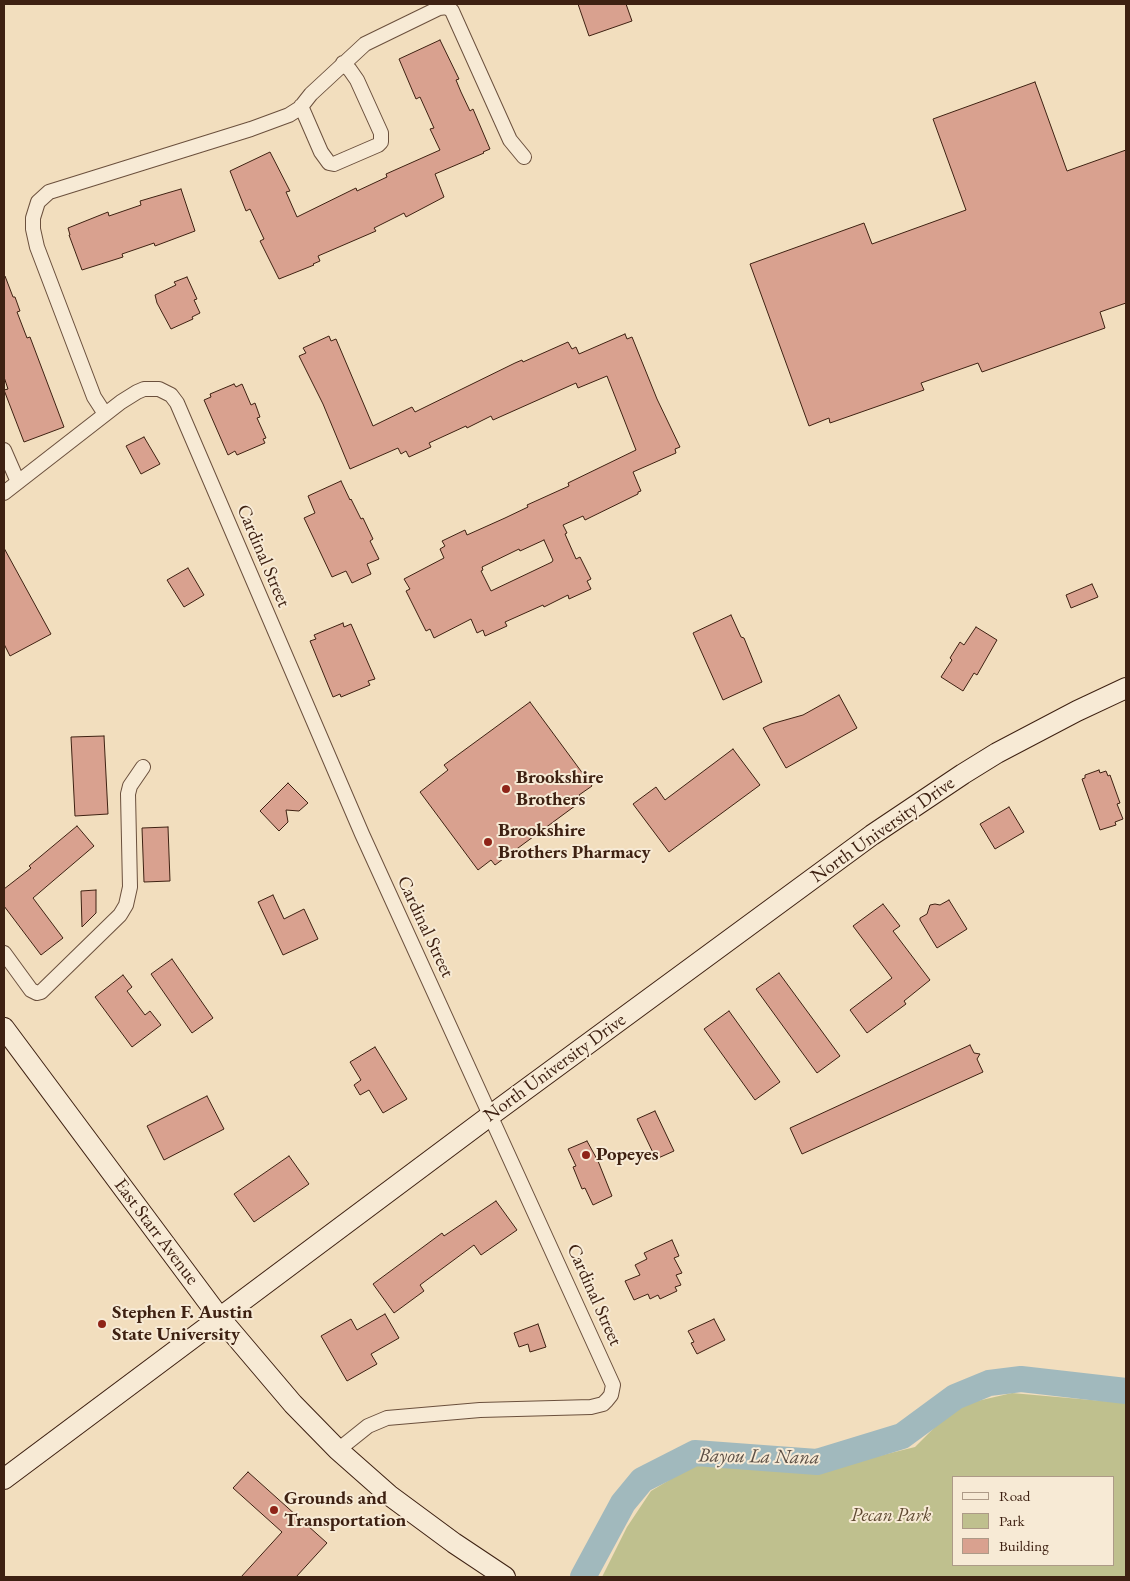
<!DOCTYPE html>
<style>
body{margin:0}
#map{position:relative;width:1130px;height:1581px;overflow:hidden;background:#f2debe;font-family:"EB Garamond",serif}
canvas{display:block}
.frame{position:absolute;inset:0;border:5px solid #3e2112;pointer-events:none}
.legend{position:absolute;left:952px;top:1476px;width:162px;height:90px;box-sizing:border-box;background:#f7ead5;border:1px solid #ad9a87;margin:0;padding:6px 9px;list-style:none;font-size:15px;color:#3e2112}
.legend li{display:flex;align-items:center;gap:10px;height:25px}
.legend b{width:25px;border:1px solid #ad9a87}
</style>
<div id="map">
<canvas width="1130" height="1581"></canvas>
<div class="frame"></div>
<ul class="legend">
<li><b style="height:6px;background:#f7ead5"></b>Road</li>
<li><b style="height:14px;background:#bfc08e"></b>Park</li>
<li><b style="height:14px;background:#d9a18f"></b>Building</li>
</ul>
</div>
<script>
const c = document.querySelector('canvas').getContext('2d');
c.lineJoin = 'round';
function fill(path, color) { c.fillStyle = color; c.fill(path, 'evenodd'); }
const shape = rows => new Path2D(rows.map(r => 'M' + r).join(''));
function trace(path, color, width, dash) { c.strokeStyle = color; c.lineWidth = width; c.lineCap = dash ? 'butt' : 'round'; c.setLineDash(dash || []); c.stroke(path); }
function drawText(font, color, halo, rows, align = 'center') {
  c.font = font + ' "EB Garamond",serif'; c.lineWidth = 4; c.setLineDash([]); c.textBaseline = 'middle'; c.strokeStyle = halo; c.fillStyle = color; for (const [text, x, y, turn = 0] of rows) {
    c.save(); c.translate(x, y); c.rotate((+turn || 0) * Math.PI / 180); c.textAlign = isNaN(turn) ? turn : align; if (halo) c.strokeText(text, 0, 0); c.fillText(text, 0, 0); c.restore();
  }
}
fill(shape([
 [1012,1393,1114,1402,1126,1400,1126,1577,602,1577,627,1527,651,1491,691,1467,707,1461,818,1471,915,1447,947,1415,973,1402],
 [954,1477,1114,1477,1114,1565,954,1565]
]), '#bfc08e');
trace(shape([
 [583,1577,623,1503,642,1480,695,1453,817,1462,902,1436,955,1397,989,1383,1021,1379,1126,1391]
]), '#a1b9bd', 26);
const building = shape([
 [578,4,626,4,632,21,589,36,578,4],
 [440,40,459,79,456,80,461,92,470,111,473,109,490,149,483,152,484,153,435,174,444,197,406,217,404,213,374,228,376,231,318,256,320,261,313,264,314,265,279,279,260,241,264,239,250,209,246,211,230,171,270,152,290,191,286,192,297,217,356,188,357,191,387,177,386,174,440,150,430,129,434,128,420,97,416,99,399,59,440,40],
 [1035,82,1067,171,1126,150,1126,303,1100,312,1105,328,982,372,978,363,921,383,924,390,830,423,829,418,809,426,750,264,864,223,872,244,966,210,933,119,1035,82],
 [181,189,195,231,155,246,154,243,122,254,123,257,82,270,69,235,70,235,68,228,108,212,109,216,141,205,140,201,181,189],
 [4,276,5,276,13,297,15,297,20,311,17,312,27,338,30,337,64,427,24,442,4,390,8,389,4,377,4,276],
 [187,277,197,299,194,300,200,313,192,317,193,319,171,329,157,303,155,295,176,285,174,282,187,277],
 [625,334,627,339,632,337,657,399,680,447,675,449,676,453,633,472,641,491,638,492,638,494,585,520,583,516,563,525,567,533,565,534,576,559,580,557,591,579,587,581,591,589,569,599,568,595,544,607,543,605,505,622,507,626,485,636,483,630,477,633,471,619,434,638,430,629,426,631,406,591,410,589,404,579,444,558,440,549,445,546,442,541,465,530,467,535,505,518,528,507,527,505,569,486,568,483,636,450,607,376,578,388,576,383,493,420,491,416,467,428,466,426,429,443,431,447,409,457,406,451,401,454,398,448,350,469,323,404,299,356,306,353,303,348,329,336,331,341,336,339,373,426,412,407,415,412,515,363,522,360,523,362,568,342,572,349,576,347,579,354,625,334],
 [544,540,553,560,552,562,491,591,481,571,483,570,482,567,519,549,520,551,544,540],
 [234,384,236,387,242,384,251,405,255,403,260,417,257,418,266,438,263,439,265,443,237,455,235,451,228,455,204,400,211,397,210,394,234,384],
 [144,437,160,464,141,474,126,446,144,437],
 [341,481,350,500,351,499,361,519,363,518,373,539,370,541,379,559,367,564,371,574,352,583,346,571,332,577,304,518,315,513,308,496,341,481],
 [4,548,51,634,10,656,4,644,4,548],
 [188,568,204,595,184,607,167,580,188,568],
 [1092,584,1098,597,1071,608,1066,595,1092,584],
 [731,615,741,637,744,638,762,682,723,700,693,633,731,615],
 [343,623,344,627,351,624,375,679,368,681,370,685,341,697,340,694,333,697,310,641,316,639,314,635,343,623],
 [976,627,997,640,977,675,974,673,963,691,941,677,952,660,950,658,960,642,964,645,976,627],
 [839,695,857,728,786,768,763,728,771,724,803,715,839,695],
 [530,702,592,786,579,795,583,800,495,865,491,860,478,870,420,792,448,770,444,765,530,702],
 [104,736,108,814,75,816,71,737,104,736],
 [733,749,760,785,669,852,633,804,656,787,665,800,733,749],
 [1099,770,1100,773,1106,771,1108,776,1110,775,1120,803,1117,804,1123,819,1115,822,1116,825,1100,830,1082,779,1085,778,1085,775,1099,770],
 [288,783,308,803,299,811,286,810,288,822,279,831,260,811,288,783],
 [1009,807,1024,832,995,849,980,824,1009,807],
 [77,826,94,846,33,898,63,938,41,955,4,906,4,889,31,868,29,866,77,826],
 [168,827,170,881,144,882,142,828,168,827],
 [96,890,96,913,82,927,81,891,96,890],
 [273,895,284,919,304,909,318,939,283,955,258,902,273,895],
 [949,900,967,929,937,948,920,920,920,918,927,914,930,905,935,904,940,905,949,900],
 [883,904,900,926,893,931,930,980,904,1001,906,1004,867,1033,850,1010,892,978,853,926,883,904],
 [172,959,213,1018,192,1033,151,974,172,959],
 [779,973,840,1056,817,1073,756,989,779,973],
 [123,975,132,987,127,991,145,1015,150,1011,161,1025,132,1047,95,997,123,975],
 [729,1011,780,1082,755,1100,704,1029,729,1011],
 [970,1045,974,1053,980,1054,977,1059,983,1072,802,1154,790,1128,970,1045],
 [375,1047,407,1099,383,1113,369,1090,360,1095,354,1085,361,1080,350,1062,375,1047],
 [207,1096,224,1129,164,1160,147,1126,207,1096],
 [655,1111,674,1151,656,1159,637,1119,655,1111],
 [587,1141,598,1161,612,1196,593,1205,585,1188,582,1189,573,1167,576,1166,568,1149,587,1141],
 [289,1156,309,1184,254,1222,234,1194,289,1156],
 [496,1201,517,1230,481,1255,474,1245,420,1285,424,1291,394,1313,373,1284,442,1233,444,1236,496,1201],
 [672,1240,679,1256,674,1258,682,1273,676,1275,681,1285,675,1287,677,1291,660,1299,658,1295,650,1299,648,1294,634,1300,625,1281,640,1275,635,1265,647,1259,644,1253,672,1240],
 [385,1314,399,1338,371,1354,377,1364,347,1381,321,1336,351,1319,357,1330,385,1314],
 [714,1319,725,1340,697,1354,691,1343,694,1342,688,1331,714,1319],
 [538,1324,546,1347,530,1352,528,1344,519,1347,514,1333,538,1324],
 [248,1472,327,1543,296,1577,241,1577,282,1532,233,1488,248,1472]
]);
fill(building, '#d9a18f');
trace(building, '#3e2112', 1);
const street = shape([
 [301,106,321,152,329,163,334,164,378,145,381,142,381,133,357,80,350,70,343,63],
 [105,414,94,397,37,247,33,229,33,218,38,202,49,192,251,129,289,115,300,108,311,94,365,44,439,8,447,7,452,11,510,140,524,157],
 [4,450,18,482],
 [4,493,121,402,137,392,144,389,159,389,171,395,177,403,362,834,613,1385,611,1395,607,1400,603,1404,591,1407,480,1410,387,1418,368,1426,338,1450],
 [4,953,31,990,37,993,41,992,120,915,126,905,130,887,128,794,130,786,143,767]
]);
const secondary = shape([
 [4,1028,220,1318,293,1404,338,1450,389,1495,454,1543,505,1577],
 [4,1479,491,1115,872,835,963,774,997,753,1077,711,1126,688]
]);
trace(street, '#6b503d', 16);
trace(secondary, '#3e2112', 22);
trace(street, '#f7ead5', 14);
trace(secondary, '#f7ead5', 20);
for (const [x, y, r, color] of [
 [506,789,5,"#8f2418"],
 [488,842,5,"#8f2418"],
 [586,1155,5,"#8f2418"],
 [102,1324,5,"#8f2418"],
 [274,1510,5,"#8f2418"]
]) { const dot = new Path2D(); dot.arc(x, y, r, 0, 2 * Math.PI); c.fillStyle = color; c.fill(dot); trace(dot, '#f7ead5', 2); }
drawText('19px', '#3e2112', '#f7ead5', [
 ["Cardinal Street",263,556,67],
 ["North University Drive",883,830,-35],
 ["Cardinal Street",425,927,65],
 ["North University Drive",555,1068,-36],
 ["East Starr Avenue",156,1232,53],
 ["Cardinal Street",594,1295,66]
]);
drawText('bold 19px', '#3e2112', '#f7ead5', [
 ["Brookshire",516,778],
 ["Brothers",516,800],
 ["Brookshire",498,831],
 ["Brothers Pharmacy",498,853],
 ["Popeyes",596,1155],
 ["Stephen F. Austin",112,1313],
 ["State University",112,1335],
 ["Grounds and",284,1499],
 ["Transportation",284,1521]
], 'left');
drawText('italic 19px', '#5e4931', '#f7ead5', [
 ["Pecan Park",891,1516]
]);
drawText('italic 20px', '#5c4f45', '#f7ead5', [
 ["Bayou La Nana",759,1457,1]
]);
</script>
